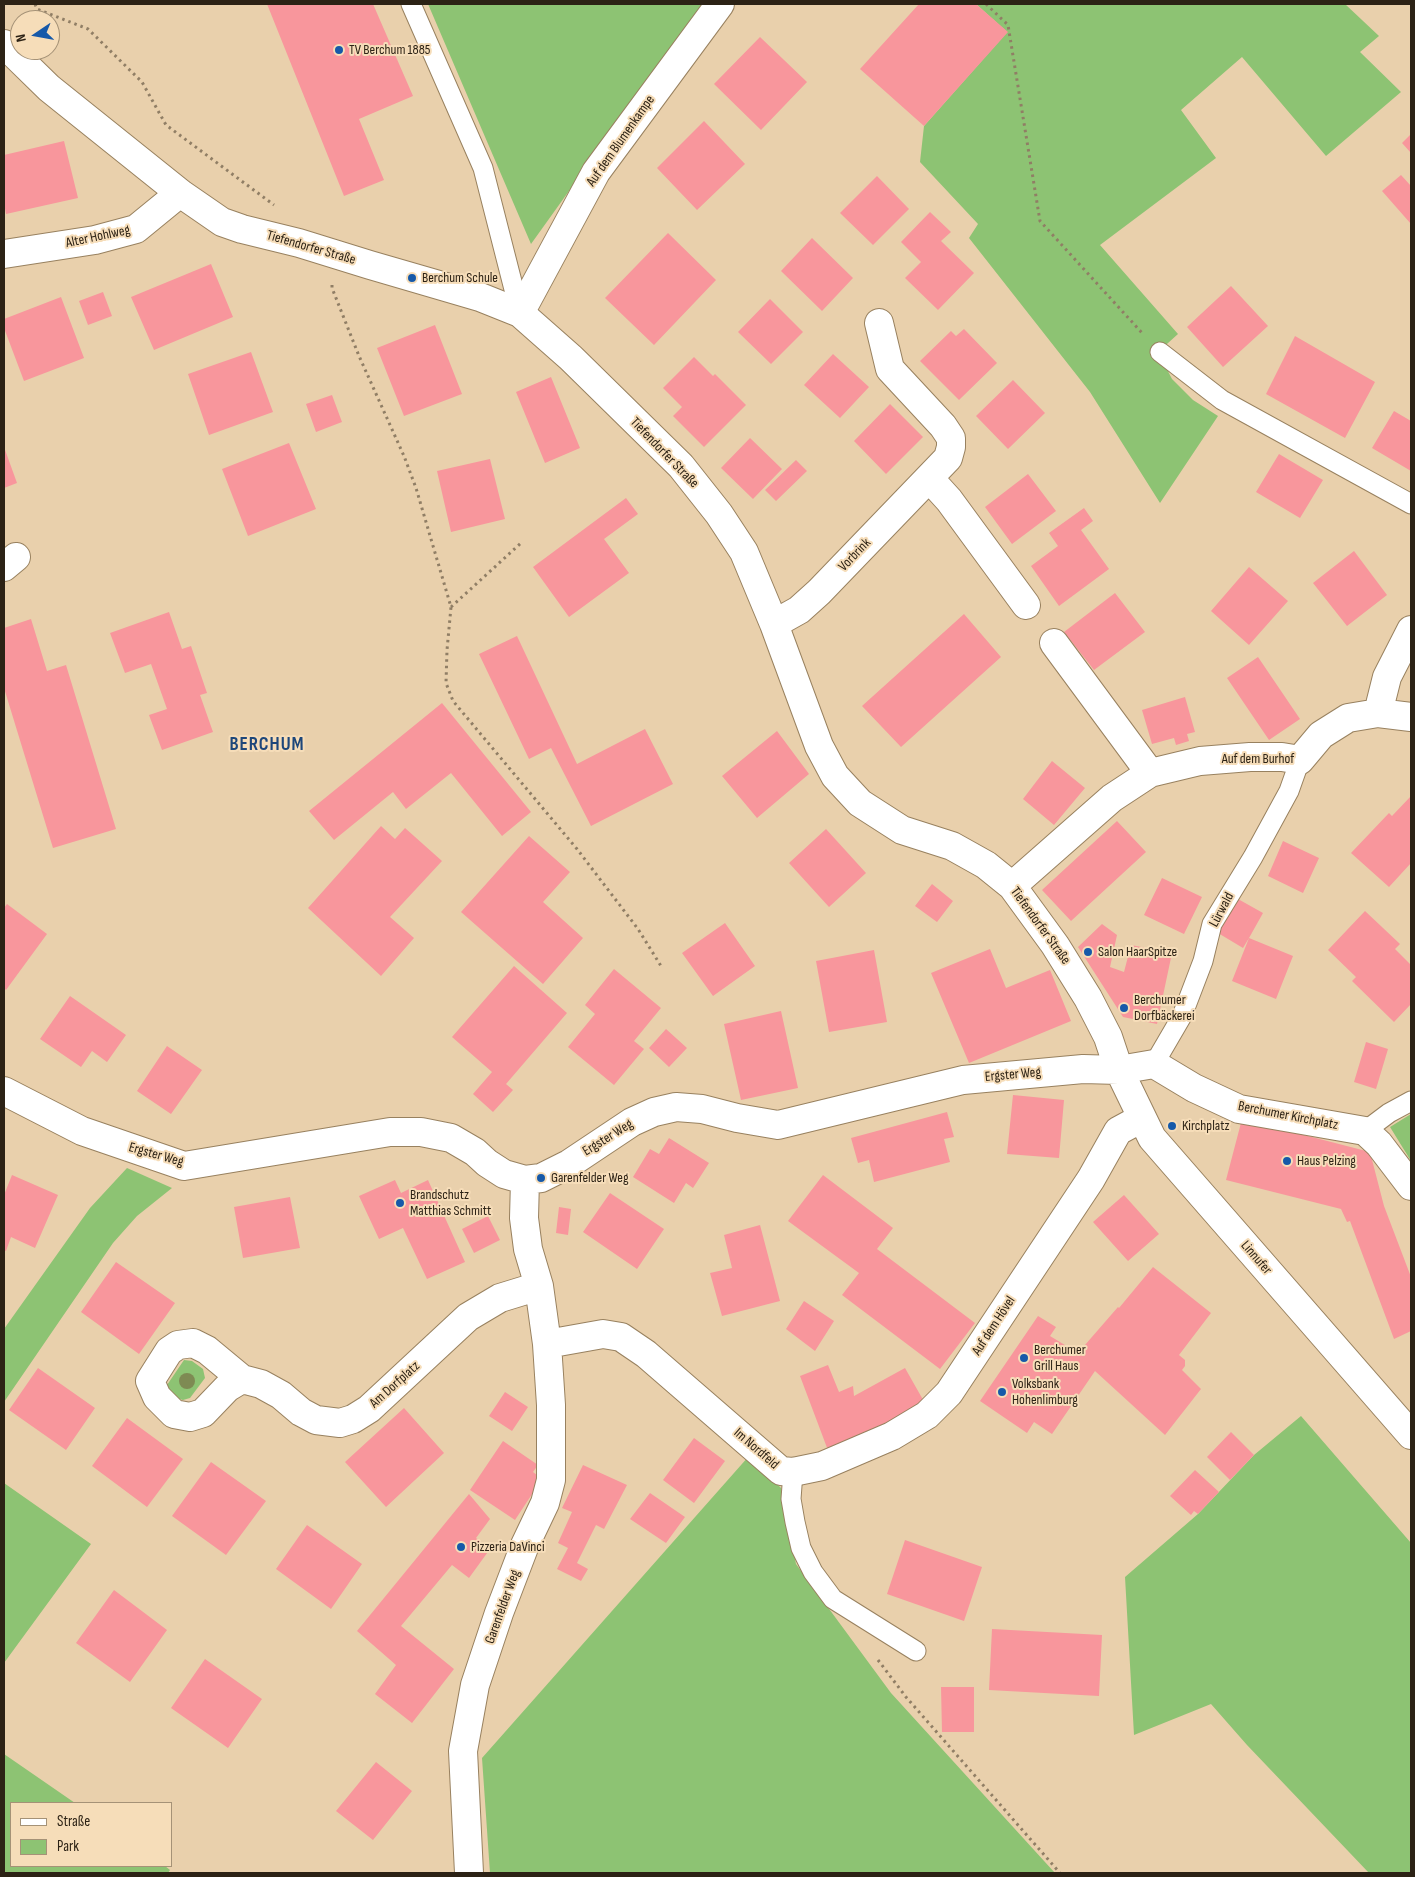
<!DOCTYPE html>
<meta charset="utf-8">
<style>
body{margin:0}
#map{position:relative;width:1415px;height:1877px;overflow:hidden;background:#e9d0ac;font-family:"Sofia Sans Condensed",sans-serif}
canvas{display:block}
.frame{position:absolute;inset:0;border:5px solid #2c2215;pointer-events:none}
.legend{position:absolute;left:10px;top:1802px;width:162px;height:65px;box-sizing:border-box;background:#f6ddb9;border:1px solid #a59277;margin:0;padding:6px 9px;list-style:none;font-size:15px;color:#2c2215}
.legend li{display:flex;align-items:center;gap:10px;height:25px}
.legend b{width:25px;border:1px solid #a59277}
.north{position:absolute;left:10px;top:10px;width:50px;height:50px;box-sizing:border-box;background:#f6ddb9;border:1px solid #a59277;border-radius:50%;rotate:258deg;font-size:14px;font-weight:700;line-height:20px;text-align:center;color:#2c2215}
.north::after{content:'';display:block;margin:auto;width:18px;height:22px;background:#1659a9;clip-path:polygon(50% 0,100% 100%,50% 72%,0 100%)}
</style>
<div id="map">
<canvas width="1415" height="1877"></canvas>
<div class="frame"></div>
<ul class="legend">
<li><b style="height:6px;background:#fff"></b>Straße</li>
<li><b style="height:14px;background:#8dc373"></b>Park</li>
</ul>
<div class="north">N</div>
</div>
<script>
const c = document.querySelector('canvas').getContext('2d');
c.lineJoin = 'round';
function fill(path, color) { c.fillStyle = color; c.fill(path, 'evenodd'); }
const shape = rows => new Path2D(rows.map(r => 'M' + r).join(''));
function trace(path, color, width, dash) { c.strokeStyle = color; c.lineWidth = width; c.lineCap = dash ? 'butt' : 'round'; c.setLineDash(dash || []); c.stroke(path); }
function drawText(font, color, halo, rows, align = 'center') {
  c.font = font + ' "Sofia Sans Condensed",sans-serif'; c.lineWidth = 4; c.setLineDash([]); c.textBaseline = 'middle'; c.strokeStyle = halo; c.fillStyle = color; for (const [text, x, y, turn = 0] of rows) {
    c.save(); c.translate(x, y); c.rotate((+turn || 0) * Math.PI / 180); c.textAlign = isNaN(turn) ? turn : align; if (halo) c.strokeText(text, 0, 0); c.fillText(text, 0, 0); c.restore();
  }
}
fill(shape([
 [428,4,703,4,531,244],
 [976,4,1345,4,1379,36,1360,52,1401,92,1326,156,1242,57,1181,110,1216,158,1100,245,1178,334,1158,352,1172,379,1193,400,1218,416,1160,503,1090,392,969,238,978,224,920,162,924,126,1007,32],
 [1411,1114,1411,1161,1390,1127],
 [127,1168,172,1188,137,1216,113,1243,4,1402,4,1329,90,1208],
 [184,1360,192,1361,203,1369,205,1378,190,1398,183,1400,179,1399,167,1389,167,1385],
 [1301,1416,1411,1543,1411,1873,1369,1873,1247,1745,1211,1704,1134,1735,1125,1577,1198,1514,1254,1455],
 [749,1456,781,1488,796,1564,891,1693,1055,1873,490,1873,482,1758],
 [4,1483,91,1544,4,1663],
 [4,1754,75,1803,11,1803,11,1866,165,1866,170,1870,168,1873,4,1873]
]), '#8dc373');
fill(shape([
 [267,4,373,4,413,96,359,119,384,180,344,196],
 [919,4,976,4,1008,32,924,126,860,69],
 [760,37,807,82,761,130,714,84],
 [704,121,745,164,697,210,657,168],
 [1411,134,1411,153,1402,143],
 [64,141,78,198,6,214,4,203,4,155],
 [1401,175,1411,186,1411,224,1382,191],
 [877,176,909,209,873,245,840,213],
 [930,212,951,232,941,241,974,273,938,310,905,278,921,262,901,242],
 [668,233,716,280,654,345,605,298],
 [812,238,853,278,822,311,781,271],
 [211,264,233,317,154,350,131,297],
 [1231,286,1268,326,1223,367,1187,327],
 [103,292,112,316,88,325,79,301],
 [61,297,84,358,24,381,4,328,4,319],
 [770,299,803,332,771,364,738,332],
 [435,325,462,394,404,416,377,348],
 [964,329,997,363,959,400,920,361,951,331,956,336],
 [1295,336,1375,382,1345,438,1266,394],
 [251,352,273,412,209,435,188,374],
 [833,354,869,387,840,418,804,385],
 [694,357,713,376,715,374,746,405,704,447,673,416,682,407,663,388],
 [551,377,580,448,545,463,516,392],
 [1013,380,1045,413,1008,449,976,416],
 [332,395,342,422,316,432,306,404],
 [890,404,923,437,886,474,854,441],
 [1394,411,1411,421,1411,471,1372,448],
 [750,438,782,469,753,499,721,468],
 [289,443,316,509,248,536,222,469],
 [4,447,17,483,4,488],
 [1279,454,1323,480,1300,518,1256,492],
 [490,459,505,519,451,532,437,471],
 [796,460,807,471,776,501,765,490],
 [1028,474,1056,511,1012,544,985,507],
 [626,498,638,514,604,539,629,573,569,617,533,567],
 [1084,508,1093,521,1081,530,1109,569,1059,606,1031,566,1058,546,1049,533],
 [1354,551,1387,595,1347,626,1313,583],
 [1249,567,1288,601,1249,645,1211,611],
 [1115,593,1145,632,1094,670,1064,632],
 [169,612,182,649,191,646,207,693,200,695,213,732,162,750,149,715,167,709,151,664,125,673,110,633],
 [964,614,1001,657,901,747,862,706],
 [31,619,47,671,66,665,116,829,53,848,4,688,4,628],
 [517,636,577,764,645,729,673,784,591,826,551,748,529,759,479,654],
 [1258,657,1300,719,1269,740,1227,678],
 [1185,697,1195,732,1187,734,1189,741,1176,745,1174,738,1152,744,1142,710],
 [442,703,531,812,502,836,451,773,406,809,393,792,334,840,309,811],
 [777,731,809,774,757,818,722,776],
 [1052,761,1085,788,1054,825,1023,799],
 [1411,796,1411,863,1389,887,1351,853,1389,813,1392,816],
 [1117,821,1146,852,1071,921,1042,890],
 [381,826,395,839,405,828,442,861,390,917,414,938,381,976,308,908],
 [826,829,866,873,829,907,789,863],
 [529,836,570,872,543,902,583,938,543,984,461,912],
 [1283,841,1319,858,1303,893,1268,876],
 [1162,878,1202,897,1184,934,1144,915],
 [932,884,953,901,937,922,915,906],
 [1238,899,1263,913,1249,938,1293,956,1276,999,1232,981,1249,938,1243,948,1218,933],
 [7,904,47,934,6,990,4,988,4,908],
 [1365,911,1400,944,1395,949,1411,965,1411,1004,1394,1022,1352,981,1356,977,1328,950],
 [725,923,755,966,713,996,682,953],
 [1102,924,1117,935,1110,967,1124,972,1131,945,1172,953,1157,1024,1123,1017,1078,947],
 [990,949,1006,988,1050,970,1071,1021,969,1063,931,973],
 [874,950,887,1022,829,1032,816,961],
 [514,966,567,1013,506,1084,513,1090,493,1112,473,1094,492,1072,452,1037],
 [614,969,661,1008,634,1041,644,1049,614,1085,568,1047,595,1014,585,1005],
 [70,996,126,1035,107,1062,92,1051,81,1067,40,1039],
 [781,1011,798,1088,741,1100,724,1024],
 [666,1029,687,1048,669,1067,649,1048],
 [1366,1042,1388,1049,1376,1089,1354,1082],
 [167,1046,202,1070,171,1114,137,1091],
 [1013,1095,1064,1100,1059,1158,1007,1154],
 [947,1112,954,1137,944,1139,950,1162,874,1182,869,1160,858,1163,851,1138],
 [1242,1119,1370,1152,1384,1206,1411,1277,1411,1331,1394,1339,1350,1221,1347,1222,1341,1209,1226,1180],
 [669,1138,709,1163,693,1188,686,1183,674,1203,633,1177,650,1149,659,1154],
 [12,1175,58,1195,35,1248,11,1237,6,1251,4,1250,4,1195],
 [823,1175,893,1228,877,1249,975,1323,940,1369,842,1295,859,1273,788,1221],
 [395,1180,401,1193,428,1180,465,1262,427,1279,403,1228,379,1239,359,1196],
 [610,1193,664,1229,637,1269,583,1232],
 [1124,1195,1159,1234,1128,1261,1093,1222],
 [290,1197,300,1248,243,1258,234,1207],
 [559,1207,571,1209,568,1235,556,1233],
 [488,1216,500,1240,474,1253,462,1229],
 [760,1225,780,1301,722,1316,710,1273,732,1268,724,1235],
 [116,1262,175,1303,139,1354,81,1312],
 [1153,1267,1211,1313,1179,1355,1185,1360,1185,1366,1182,1370,1201,1389,1165,1435,1095,1371,1052,1434,1034,1422,1027,1433,980,1401,1038,1316,1056,1327,1050,1336,1078,1353,1118,1307,1119,1308],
 [804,1301,834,1321,815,1351,786,1329],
 [828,1365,839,1392,853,1386,854,1396,905,1368,926,1405,829,1453,800,1376],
 [38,1368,95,1408,66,1450,9,1410],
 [505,1392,528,1407,512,1431,489,1416],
 [404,1408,444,1453,386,1507,345,1462],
 [127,1418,183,1459,147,1507,92,1466],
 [1231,1432,1254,1455,1230,1480,1207,1457],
 [694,1438,725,1461,694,1503,663,1480],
 [503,1441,538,1465,533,1472,542,1479,515,1520,470,1490],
 [211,1462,266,1501,226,1555,172,1516],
 [583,1465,627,1485,604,1529,596,1525,577,1563,588,1569,581,1581,557,1569,568,1548,558,1543,572,1512,562,1508],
 [1195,1470,1219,1492,1198,1514,1194,1511,1191,1515,1170,1496],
 [650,1493,685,1517,666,1543,630,1519],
 [469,1494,490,1519,476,1538,490,1549,469,1578,452,1565,401,1626,454,1669,412,1723,375,1694,396,1665,357,1631],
 [307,1525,362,1564,331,1609,276,1569],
 [905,1540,982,1567,964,1621,887,1594],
 [114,1590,167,1630,130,1682,76,1643],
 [992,1629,1102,1635,1099,1696,989,1690],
 [205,1659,262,1699,228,1748,171,1708],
 [941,1687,974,1687,974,1732,942,1732],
 [376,1762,412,1791,373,1840,336,1811]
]), '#f8969c');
const lane = shape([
 [411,4,483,168,520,313],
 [1160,352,1222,400,1411,504],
 [1154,1064,1182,1016,1203,961,1212,924,1253,857,1289,791,1300,760],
 [1365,1131,1389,1113,1411,1101],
 [793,1472,791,1499,795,1522,801,1548,813,1572,833,1599,916,1651]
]);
const street = shape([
 [4,44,49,88,180,193,222,222,242,229,299,243,370,265,480,297,520,313,571,358,681,466,719,514,744,552,774,624,819,746,835,776,860,803,902,830,952,846,986,865,1012,886,1055,945,1088,998,1108,1037,1119,1070,1152,1138,1411,1435],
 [4,254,95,240,136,229,180,193],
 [520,313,596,172,720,4],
 [929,478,949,500,1026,605],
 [4,567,16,557],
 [774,624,799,610,819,592,948,458,951,447,951,438,943,426,890,369,879,323],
 [1054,643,1150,773],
 [1378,713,1387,677,1411,630],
 [1012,886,1112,798,1150,773,1200,761,1250,757,1282,757,1300,760,1321,735,1348,718,1378,713,1411,717],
 [4,1091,82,1131,184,1166,390,1132,421,1132,451,1138,475,1152,487,1163,504,1174,525,1180,541,1178,569,1164,632,1122,654,1112,676,1107,702,1109,737,1118,778,1125,963,1080,1083,1069,1119,1070,1154,1064,1194,1088,1239,1109,1365,1131,1379,1144,1411,1186],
 [547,1344,603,1334,621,1337,646,1354,781,1471,793,1472,822,1466,892,1436,927,1415,949,1393,1091,1179,1118,1131,1142,1118],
 [242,1379,227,1388,203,1413,190,1417,174,1414,157,1397,150,1381,169,1351,178,1345,193,1343,207,1350,242,1379,261,1384,281,1395,301,1412,316,1420,340,1423,353,1419,369,1409,468,1317,500,1298,539,1286],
 [469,1873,463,1751,475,1685,499,1613,525,1545,545,1503,551,1480,551,1405,547,1344,539,1286,528,1249,524,1218,525,1180]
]);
trace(lane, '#98815f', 21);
trace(street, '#98815f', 30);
trace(shape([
 [35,4,37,9,88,29,142,82,166,125,274,205],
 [986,4,1008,25,1040,221,1143,334],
 [332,285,332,288,359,356,404,456,416,488,451,607,447,650,446,683,453,701,577,849,638,929,661,966],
 [451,607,521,543],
 [878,1660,906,1697,1060,1873]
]), '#907e65', 3, [2.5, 4]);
trace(lane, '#fff', 19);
trace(street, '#fff', 28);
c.fillStyle = '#7e8a53';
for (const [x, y] of [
 [187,1381]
]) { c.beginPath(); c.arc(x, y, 8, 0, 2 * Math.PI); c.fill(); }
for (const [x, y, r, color] of [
 [339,50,5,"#1659a9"],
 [412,278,5,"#1659a9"],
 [1088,952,5,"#1659a9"],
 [1124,1008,5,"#1659a9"],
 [1172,1126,5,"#1659a9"],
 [1287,1161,5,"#1659a9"],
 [541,1178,5,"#1659a9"],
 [400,1203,5,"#1659a9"],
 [1024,1358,5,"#1659a9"],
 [1002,1392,5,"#1659a9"],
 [461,1547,5,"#1659a9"]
]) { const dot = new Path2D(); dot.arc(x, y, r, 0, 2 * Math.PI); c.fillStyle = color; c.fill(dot); trace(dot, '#f6ddb9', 2); }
drawText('14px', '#2c2215', '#f6ddb9', [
 ["TV Berchum 1885",349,50],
 ["Berchum Schule",422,278],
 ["Salon HaarSpitze",1098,952],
 ["Berchumer",1134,1000],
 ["Dorfbäckerei",1134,1016],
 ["Kirchplatz",1182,1126],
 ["Haus Pelzing",1297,1161],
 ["Garenfelder Weg",551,1178],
 ["Brandschutz",410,1195],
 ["Matthias Schmitt",410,1211],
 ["Berchumer",1034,1350],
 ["Grill Haus",1034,1366],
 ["Volksbank",1012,1384],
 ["Hohenlimburg",1012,1400],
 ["Pizzeria DaVinci",471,1547]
], 'left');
drawText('14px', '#2c2215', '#f6ddb9', [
 ["Auf dem Blumenkampe",621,141,-55],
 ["Alter Hohlweg",98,237,-12],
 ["Tiefendorfer Straße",311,248,16],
 ["Tiefendorfer Straße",664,453,46],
 ["Vorbrink",855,555,-46],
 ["Auf dem Burhof",1258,759],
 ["Lürwald",1222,910,-62],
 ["Tiefendorfer Straße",1040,926,54],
 ["Ergster Weg",1013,1075,-5],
 ["Berchumer Kirchplatz",1288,1116,11],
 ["Ergster Weg",608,1138,-32],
 ["Ergster Weg",156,1155,16],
 ["Linnufer",1256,1258,49],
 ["Auf dem Hövel",994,1326,-57],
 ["Am Dorfplatz",395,1385,-42],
 ["Im Nordfeld",756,1449,41],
 ["Garenfelder Weg",503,1607,-70]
]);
c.letterSpacing = '1px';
drawText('bold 19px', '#1d467a', '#f6ddb9', [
 ["BERCHUM",267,745]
]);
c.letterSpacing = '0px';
</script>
